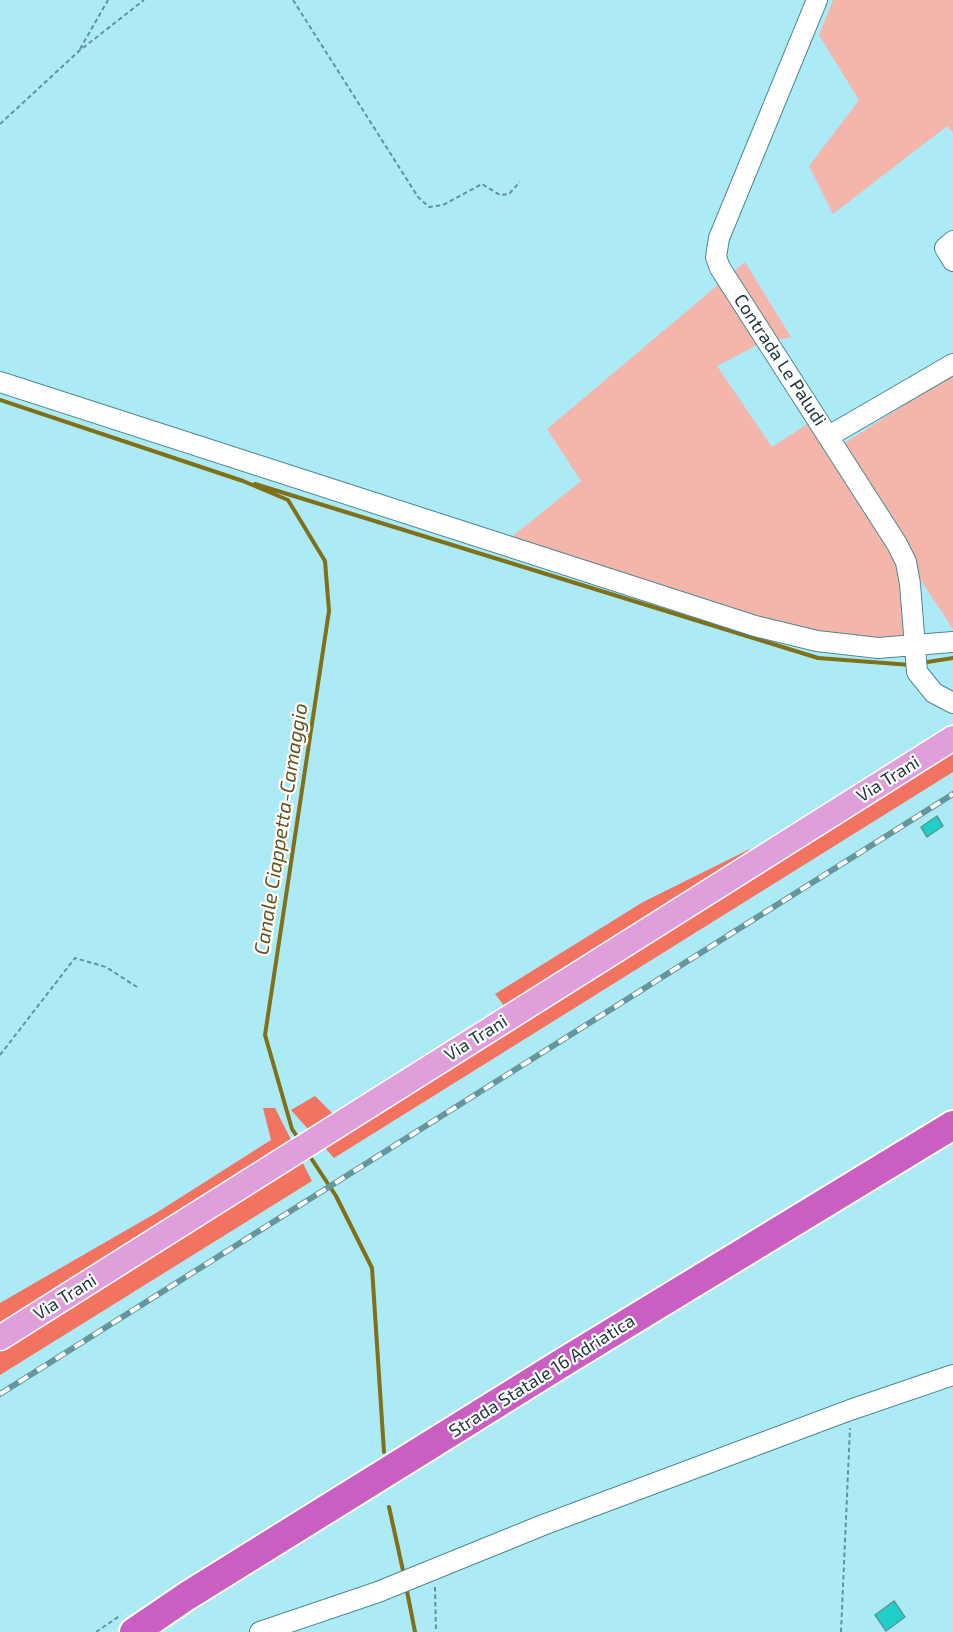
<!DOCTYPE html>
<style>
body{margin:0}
canvas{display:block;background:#acebf6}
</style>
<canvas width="953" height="1632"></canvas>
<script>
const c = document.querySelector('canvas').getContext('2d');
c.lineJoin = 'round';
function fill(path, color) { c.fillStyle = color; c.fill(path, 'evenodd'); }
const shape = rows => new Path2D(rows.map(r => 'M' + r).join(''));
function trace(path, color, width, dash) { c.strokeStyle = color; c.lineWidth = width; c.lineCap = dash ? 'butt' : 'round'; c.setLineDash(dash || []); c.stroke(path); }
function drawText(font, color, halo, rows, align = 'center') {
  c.font = font + ' "Exo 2",sans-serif'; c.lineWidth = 4.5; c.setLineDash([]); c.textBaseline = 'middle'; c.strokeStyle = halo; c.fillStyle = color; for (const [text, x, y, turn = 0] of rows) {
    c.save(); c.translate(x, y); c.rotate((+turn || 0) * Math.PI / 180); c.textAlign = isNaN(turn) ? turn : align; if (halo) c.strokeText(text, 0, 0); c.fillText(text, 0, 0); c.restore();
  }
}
fill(shape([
 [833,0,953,0,953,133,947,126,833,214,809,166,859,100,819,35],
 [745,262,791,337,761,343,717,366,772,447,812,421,832,451,953,374,953,629,920,579,906,639,851,639,758,619,509,539,581,481,547,429]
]), '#f4b5aa');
fill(shape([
 [953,746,953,772,334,1158,291,1110,315,1096,333,1114,515,1020,495,994,643,902,750,849,761,868],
 [263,1108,275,1108,312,1181,0,1375,0,1303,156,1213,271,1140]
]), '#f37361');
trace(shape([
 [0,400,243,481,288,500,325,561,329,611,265,1035,292,1129,300,1141],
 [255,484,818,658,911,665],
 [921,663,953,658],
 [309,1155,336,1196,372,1268,384,1452],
 [389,1507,404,1575],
 [406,1586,415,1632]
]), '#807019', 4);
const building = shape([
 [937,816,943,826,927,837,921,827,937,816],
 [894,1601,905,1617,886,1631,875,1615,894,1601]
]);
fill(building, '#20cfc7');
trace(building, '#5a9893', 1.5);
const minor = shape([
 [817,0,719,238,716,257,720,268,897,544,906,562,910,584,917,672,934,693,953,703],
 [953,241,945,248,953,261],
 [0,382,755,626,817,641,878,648,953,642],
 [829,436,953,364],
 [260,1632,378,1592,543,1525,850,1410,953,1375]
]);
const major = shape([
 [0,1338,953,738]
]);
const highway = shape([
 [134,1632,187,1596,562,1363,953,1125]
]);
trace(minor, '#4c8892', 22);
trace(major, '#fff', 27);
trace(highway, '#fff', 32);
trace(shape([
 [293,0,418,197,429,207,443,205,482,184,500,195,509,194,520,182],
 [80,49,108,0],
 [0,124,79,51,144,0],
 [0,1055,75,958,106,967,137,987],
 [435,1587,436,1632],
 [96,1632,121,1615],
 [841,1632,850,1428]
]), '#649198', 2, [4.5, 3]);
trace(minor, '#fff', 20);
trace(major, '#de9fda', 24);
trace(highway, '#c85fc1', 28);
const rail = shape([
 [0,1394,953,794]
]);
trace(rail, '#67959c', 6);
trace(rail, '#fff', 4, [11]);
drawText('18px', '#1a3438', '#fff', [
 ["Contrada Le Paludi",780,360,57],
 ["Via Trani",888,779,-32],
 ["Via Trani",476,1038,-32],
 ["Via Trani",65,1297,-32],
 ["Strada Statale 16 Adriatica",542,1376,-32]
]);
drawText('italic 20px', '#66531c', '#fff', [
 ["Canale Ciappetta-Camaggio",281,829,-81]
]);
</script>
